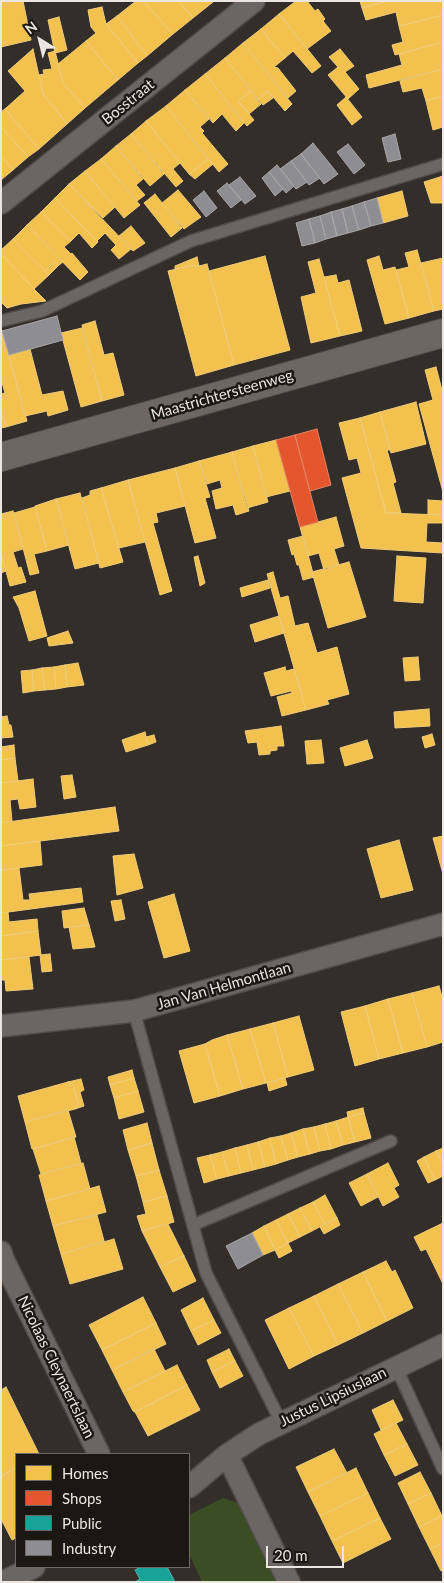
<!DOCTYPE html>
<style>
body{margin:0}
#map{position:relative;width:444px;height:1583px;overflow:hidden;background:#342e2a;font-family:Lato,sans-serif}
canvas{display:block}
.frame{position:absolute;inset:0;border:2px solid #ece5e0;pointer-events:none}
.legend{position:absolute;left:15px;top:1453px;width:175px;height:115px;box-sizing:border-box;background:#1b1713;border:1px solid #6f6965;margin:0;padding:6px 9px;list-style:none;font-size:15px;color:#ece5e0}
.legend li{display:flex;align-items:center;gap:10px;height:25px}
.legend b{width:25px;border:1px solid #6f6965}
.north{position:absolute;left:15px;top:15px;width:50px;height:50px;-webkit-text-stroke:4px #1b1713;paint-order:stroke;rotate:324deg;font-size:14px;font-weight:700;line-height:20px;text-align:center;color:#ece5e0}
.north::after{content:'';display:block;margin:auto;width:18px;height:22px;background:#ece5e0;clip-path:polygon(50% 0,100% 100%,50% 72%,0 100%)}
.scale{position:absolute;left:266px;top:1546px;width:78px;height:22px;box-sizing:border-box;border:2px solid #ece5e0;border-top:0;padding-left:6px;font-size:15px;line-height:18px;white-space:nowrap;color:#ece5e0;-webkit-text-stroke:4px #1b1713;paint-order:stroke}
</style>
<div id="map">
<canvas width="444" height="1583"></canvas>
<div class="frame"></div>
<ul class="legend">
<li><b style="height:14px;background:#f2c14e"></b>Homes</li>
<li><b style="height:14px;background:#e4572e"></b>Shops</li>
<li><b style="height:14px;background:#17a398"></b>Public</li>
<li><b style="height:14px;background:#8d8d92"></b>Industry</li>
</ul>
<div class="north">N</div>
<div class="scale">20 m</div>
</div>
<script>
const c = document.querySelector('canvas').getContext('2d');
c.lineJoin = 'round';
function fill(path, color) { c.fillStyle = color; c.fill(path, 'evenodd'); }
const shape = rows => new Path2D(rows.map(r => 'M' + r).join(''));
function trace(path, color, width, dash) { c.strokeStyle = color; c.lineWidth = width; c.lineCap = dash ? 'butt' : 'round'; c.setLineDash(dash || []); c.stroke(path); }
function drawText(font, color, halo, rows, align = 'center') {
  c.font = font + ' Lato,sans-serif'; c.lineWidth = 5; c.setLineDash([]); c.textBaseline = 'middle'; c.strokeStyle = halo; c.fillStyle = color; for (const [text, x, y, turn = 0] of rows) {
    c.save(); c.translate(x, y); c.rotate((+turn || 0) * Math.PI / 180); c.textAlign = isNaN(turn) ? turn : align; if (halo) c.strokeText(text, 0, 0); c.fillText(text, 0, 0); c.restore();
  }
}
fill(shape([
 [223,1498,238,1503,278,1582,202,1582,189,1554,189,1515]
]), '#3b4d23');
const homes = shape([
 [1,1,23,1,31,40,1,47,1,1],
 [136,1,143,1,173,34,147,56,117,16,136,1],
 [143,1,178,1,193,18,173,34,143,1],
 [178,1,212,1,213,2,193,18,178,1],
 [296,1,307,1,315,11,318,9,325,19,323,21,331,31,307,49,279,14,296,1],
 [360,1,388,1,362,8,360,1],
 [388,1,443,1,443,15,399,26,396,12,366,20,362,8,388,1],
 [102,7,106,24,138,63,118,80,86,41,96,33,91,27,88,10,102,7],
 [279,14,321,66,312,73,293,51,285,58,261,29,279,14],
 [443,15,443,42,395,55,392,45,403,42,399,26,443,15],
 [117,16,147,56,138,63,106,24,117,16],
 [59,17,67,50,55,53,48,20,59,17],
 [261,29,285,58,274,67,278,68,296,91,288,98,243,43,261,29],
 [86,41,118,80,85,108,63,83,58,64,86,41],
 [443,42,443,69,369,88,366,75,402,65,399,54,443,42],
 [243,43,292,104,285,111,268,91,258,99,225,58,243,43],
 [33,49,43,94,67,124,39,149,5,109,25,91,8,71,33,49],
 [340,49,354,66,345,72,359,89,348,99,328,75,338,67,329,57,340,49],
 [55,51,63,83,85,108,67,124,43,94,39,75,44,74,43,70,52,69,48,53,55,51],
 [225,58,251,91,238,101,254,120,247,126,205,74,225,58],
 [443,69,443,96,426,101,422,88,403,92,400,81,443,69],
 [205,74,244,123,236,131,222,114,213,123,185,90,205,74],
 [185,90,209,119,200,127,204,131,202,133,228,164,219,172,166,106,185,90],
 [251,91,261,104,249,114,238,101,251,91],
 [268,91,273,98,263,105,258,99,268,91],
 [443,96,443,127,433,130,426,101,443,96],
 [346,97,362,117,352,125,337,105,346,97],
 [166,106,208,159,189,174,146,121,166,106],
 [5,109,39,149,28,157,1,127,1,112,5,109],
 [146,121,180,163,173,169,183,181,176,187,131,134,146,121],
 [1,127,28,157,13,170,1,156,1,127],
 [131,134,164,174,150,186,116,146,131,134],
 [116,146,143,179,136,185,145,195,137,201,101,159,116,146],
 [1,156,13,170,1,180,1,156],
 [101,159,140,205,124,218,85,171,101,159],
 [208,159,213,164,195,179,189,174,208,159],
 [85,171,115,207,103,218,69,184,85,171],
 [443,176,443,203,431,203,424,182,443,176],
 [69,184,131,249,119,259,111,250,116,245,105,233,97,241,55,198,69,184],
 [178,190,201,217,184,229,162,203,178,190],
 [402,191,408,216,383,223,377,198,402,191],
 [155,194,182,228,171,237,144,203,155,194],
 [55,198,98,242,92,248,79,233,71,241,41,212,55,198],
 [41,212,71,241,64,247,71,254,72,253,88,272,80,280,27,225,41,212],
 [27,225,63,262,59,265,55,261,45,271,13,239,27,225],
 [131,226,145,243,133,251,119,236,131,226],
 [13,239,49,275,34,289,1,254,1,250,13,239],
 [417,250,434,311,409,318,396,270,409,267,405,253,417,250],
 [1,254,34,289,46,301,21,304,7,308,1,302,1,254],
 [265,256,290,350,234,365,209,271,265,256],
 [379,256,383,270,395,267,409,318,385,324,367,260,379,256],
 [197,257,199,266,195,267,194,265,175,269,175,266,197,257],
 [443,258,443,309,434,311,421,263,443,258],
 [319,259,340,336,311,343,301,297,316,293,308,262,319,259],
 [55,261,59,265,49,275,45,271,55,261],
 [207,264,234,365,196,376,168,271,194,265,195,267,207,264],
 [336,275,338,283,349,280,362,331,340,336,324,277,336,275],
 [95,321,104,355,113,353,124,395,102,401,82,325,95,321],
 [82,328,102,401,81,407,61,333,82,328],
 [2,331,27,421,6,427,1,411,1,394,5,393,1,379,2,331],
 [30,349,42,395,63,391,68,410,48,416,47,411,25,416,9,355,30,349],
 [436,367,443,394,443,492,419,404,433,400,425,370,436,367],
 [416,402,426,444,391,453,380,412,416,402],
 [1,411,6,427,1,428,1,411],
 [380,412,390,450,387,450,396,482,393,483,401,513,386,513,360,418,380,412],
 [360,418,386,513,443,515,443,523,427,523,426,542,443,543,443,553,361,548,342,478,361,473,357,458,349,460,339,423,360,418],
 [276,440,290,491,266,497,253,446,276,440],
 [253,446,268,502,247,508,232,452,253,446],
 [232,452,249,511,236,515,233,505,216,509,212,491,222,488,220,480,207,484,199,461,232,452],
 [199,461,210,497,205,498,216,538,195,543,175,468,199,461],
 [175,468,185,506,156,513,158,522,153,523,172,591,160,595,128,480,175,468],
 [128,480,145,542,119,548,101,488,128,480],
 [101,488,123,562,100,568,82,498,90,495,90,491,101,488],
 [80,493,99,563,75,569,56,499,80,493],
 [56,499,69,545,47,551,35,506,56,499],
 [428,500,443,501,443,515,428,514,428,500],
 [35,507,47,551,34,554,39,573,30,575,14,513,35,507],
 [13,511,23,549,13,552,18,568,21,567,26,582,10,586,1,553,1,514,13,511],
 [336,517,344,546,334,549,339,565,324,570,319,553,308,556,300,527,336,517],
 [303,536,314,577,303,580,299,565,297,565,294,554,292,555,288,540,303,536],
 [1,553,6,571,1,573,1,553],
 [198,556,205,583,200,586,194,557,198,556],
 [397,556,426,558,423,603,394,601,397,556],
 [349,562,366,617,328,628,312,572,349,562],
 [273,572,280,598,288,596,295,626,308,623,317,653,337,647,349,694,327,700,329,704,306,710,267,574,273,572],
 [268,580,270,588,242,597,240,588,268,580],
 [35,591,47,636,29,641,19,608,13,597,35,591],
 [279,616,284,633,255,642,250,625,279,616],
 [68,631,73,643,49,646,47,638,68,631],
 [418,657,420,680,405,681,403,658,418,657],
 [78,663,84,685,67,687,65,665,78,663],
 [65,665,67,687,56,689,54,667,65,665],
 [54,667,56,689,45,690,42,668,54,667],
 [285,667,286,671,294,669,306,710,282,716,277,697,292,693,291,691,271,696,264,673,285,667],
 [42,668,45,690,34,691,32,670,42,668],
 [32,670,34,691,23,693,21,671,32,670],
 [429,709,430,726,395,728,394,712,429,709],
 [7,716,9,725,11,725,13,737,1,738,1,717,7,716],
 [281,726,284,746,277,746,277,750,270,751,270,754,259,755,257,742,248,743,245,731,281,726],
 [145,732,148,745,126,752,122,740,145,732],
 [432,734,435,745,425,748,422,737,432,734],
 [154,735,156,742,148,745,146,737,154,735],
 [321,740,324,763,307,764,305,741,321,740],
 [367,740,373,758,345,766,340,748,367,740],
 [14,745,15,758,1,760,1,747,14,745],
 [15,758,18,781,1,783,1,760,15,758],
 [72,775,76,797,64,799,61,776,72,775],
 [33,779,36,807,20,809,18,799,10,800,12,821,1,823,1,783,33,779],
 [115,807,119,831,1,846,1,823,115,807],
 [443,836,443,874,433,838,443,836],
 [399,840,413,890,381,898,367,849,399,840],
 [40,841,42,865,1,870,1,846,40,841],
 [134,854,143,888,117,895,113,856,134,854],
 [19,868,23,900,30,900,29,894,81,888,83,902,1,913,1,870,19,868],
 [174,894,190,951,164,958,148,902,174,894],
 [121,900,125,919,115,921,111,901,121,900],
 [84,908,89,925,64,928,62,911,84,908],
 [8,912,9,922,37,919,38,931,1,936,1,913,8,912],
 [89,925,95,947,73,949,69,927,89,925],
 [38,931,41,955,1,960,1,936,38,931],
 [50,954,52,971,42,972,40,955,50,954],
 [29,957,33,989,6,991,5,980,1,980,1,960,29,957],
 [439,986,443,1000,443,1042,427,1047,412,993,439,986],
 [412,993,427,1047,403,1053,388,999,412,993],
 [388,999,403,1053,379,1059,365,1006,388,999],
 [365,1006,379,1059,355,1066,341,1012,365,1006],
 [299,1016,314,1070,288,1077,273,1023,299,1016],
 [273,1023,288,1077,266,1083,250,1029,273,1023],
 [250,1029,266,1083,243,1089,227,1035,250,1029],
 [227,1035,243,1089,220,1096,205,1044,212,1040,227,1035],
 [205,1044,220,1096,194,1103,179,1051,205,1044],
 [132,1070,134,1078,110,1085,108,1077,132,1070],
 [134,1078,138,1091,114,1098,110,1085,134,1078],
 [285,1078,287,1085,269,1091,267,1083,285,1078],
 [81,1079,84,1090,80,1092,84,1106,75,1109,78,1103,73,1085,68,1082,81,1079],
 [68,1082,73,1085,78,1103,75,1109,25,1122,18,1096,68,1082],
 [138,1091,144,1112,119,1119,114,1098,138,1091],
 [363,1108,364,1113,348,1117,347,1112,363,1108],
 [68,1110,76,1137,32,1149,25,1122,68,1110],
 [364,1113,371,1138,355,1142,348,1117,364,1113],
 [348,1117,355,1142,343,1145,336,1121,348,1117],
 [336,1121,343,1145,331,1149,325,1124,336,1121],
 [147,1123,152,1143,128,1150,123,1130,147,1123],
 [325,1124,331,1149,320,1151,314,1127,325,1124],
 [314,1127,320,1151,310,1154,303,1129,314,1127],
 [303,1129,310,1154,298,1157,291,1133,303,1129],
 [291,1133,298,1157,288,1160,281,1136,291,1133],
 [281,1136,288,1160,276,1164,270,1138,281,1136],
 [74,1137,81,1163,41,1174,33,1149,74,1137],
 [270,1138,276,1164,265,1167,258,1142,270,1138],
 [258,1142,265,1167,253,1170,247,1145,258,1142],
 [152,1143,159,1170,136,1176,128,1150,152,1143],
 [247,1145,253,1170,241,1173,235,1148,247,1145],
 [235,1148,241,1173,229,1176,222,1152,235,1148],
 [443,1148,443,1164,436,1151,443,1148],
 [436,1151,443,1164,443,1176,435,1180,424,1157,436,1151],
 [222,1152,229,1176,217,1179,210,1155,222,1152],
 [210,1155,217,1179,204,1183,197,1158,210,1155],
 [424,1157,435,1180,428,1183,417,1161,424,1157],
 [83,1163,90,1189,46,1201,39,1175,83,1163],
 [388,1163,399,1185,394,1188,399,1197,383,1206,367,1174,388,1163],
 [159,1170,167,1196,143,1202,136,1176,159,1170],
 [367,1174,378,1197,361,1206,349,1183,367,1174],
 [99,1186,106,1212,53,1226,46,1201,99,1186],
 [325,1195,337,1218,325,1224,313,1202,325,1195],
 [167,1196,174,1222,142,1231,137,1216,146,1214,143,1202,167,1196],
 [313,1202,325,1224,312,1231,300,1208,313,1202],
 [300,1208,312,1231,300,1237,288,1214,300,1208],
 [288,1214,300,1237,288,1243,276,1220,288,1214],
 [97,1215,104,1241,61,1254,53,1226,97,1215],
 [337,1218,340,1225,324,1234,320,1227,337,1218],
 [276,1220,288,1243,275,1250,264,1226,276,1220],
 [443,1223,443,1284,426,1249,421,1251,414,1237,443,1223],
 [168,1224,184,1256,160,1267,142,1231,168,1224],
 [264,1226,275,1250,263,1255,252,1233,264,1226],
 [114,1239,123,1269,70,1284,61,1254,114,1239],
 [288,1243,292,1251,279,1258,275,1250,288,1243],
 [184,1256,196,1281,173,1292,160,1267,184,1256],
 [386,1261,392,1272,395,1270,413,1308,387,1321,363,1272,386,1261],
 [363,1272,387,1321,363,1333,338,1284,363,1272],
 [338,1284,363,1333,338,1345,314,1296,338,1284],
 [314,1296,338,1345,314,1356,289,1308,314,1296],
 [143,1297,156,1323,102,1350,89,1325,143,1297],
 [203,1298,214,1320,191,1331,181,1310,203,1298],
 [289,1308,314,1356,289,1369,265,1320,289,1308],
 [214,1320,221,1333,198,1345,191,1331,214,1320],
 [156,1323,166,1344,112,1370,102,1350,156,1323],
 [154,1349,165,1371,123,1392,112,1370,154,1349],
 [229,1349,235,1361,212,1372,207,1360,229,1349],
 [235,1361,243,1376,220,1388,212,1372,235,1361],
 [177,1365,187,1385,135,1412,133,1411,123,1392,177,1365],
 [187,1385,200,1410,148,1436,135,1412,187,1385],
 [6,1387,39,1454,16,1454,16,1468,1,1476,1,1390,6,1387],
 [393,1400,403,1420,381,1430,372,1410,393,1400],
 [396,1423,407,1444,384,1455,374,1434,396,1423],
 [407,1444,418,1465,395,1476,384,1455,407,1444],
 [334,1449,347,1473,308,1492,296,1467,334,1449],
 [16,1468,16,1538,12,1540,1,1519,1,1476,16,1468],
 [356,1468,368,1493,320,1516,308,1492,356,1468],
 [420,1472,431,1493,408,1504,398,1483,420,1472],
 [368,1493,380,1518,332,1541,320,1516,368,1493],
 [431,1493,442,1516,419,1527,408,1504,431,1493],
 [442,1516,443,1543,430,1549,419,1527,442,1516],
 [380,1518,391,1539,343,1563,332,1541,380,1518],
 [443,1543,443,1570,441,1571,430,1549,443,1543]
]);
fill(homes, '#f2c14e');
trace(homes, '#f0cc7a', 1);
const shops = shape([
 [317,429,331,485,310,491,295,435,317,429],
 [295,435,318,522,300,527,276,440,295,435]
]);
fill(shops, '#e4572e');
trace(shops, '#e68263', 1);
const public = shape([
 [141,1567,167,1567,175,1582,135,1582,140,1579,135,1570,141,1567]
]);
fill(public, '#17a398');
trace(public, '#57b7ae', 1);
const industry = shape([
 [395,134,401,159,388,162,382,138,395,134],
 [313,143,338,174,324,184,301,154,313,143],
 [348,144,365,165,354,174,337,152,348,144],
 [301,154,320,178,309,185,291,161,301,154],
 [291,161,307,182,296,189,280,169,291,161],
 [277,165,294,186,286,193,269,172,277,165],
 [269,172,283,189,275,196,262,178,269,172],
 [240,177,256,196,245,204,229,185,240,177],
 [227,183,241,200,231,208,217,191,227,183],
 [204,191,217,208,206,217,193,200,204,191],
 [377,198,383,223,371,226,364,202,377,198],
 [364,202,371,226,359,230,352,206,364,202],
 [352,206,359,230,348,233,342,209,352,206],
 [342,209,348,233,337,236,331,212,342,209],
 [331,212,337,236,326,239,320,216,331,212],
 [320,216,326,239,315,243,309,219,320,216],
 [309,219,315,243,302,246,296,223,309,219],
 [57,316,63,340,9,355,2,331,57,316],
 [252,1233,263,1255,238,1269,226,1246,252,1233]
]);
fill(industry, '#8d8d92');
trace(industry, '#aaa7a9', 1);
const lane = shape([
 [1,321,42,311,191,241,443,164],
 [134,1011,206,1273,281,1422],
 [193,1225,391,1141],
 [396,1367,443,1469]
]);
const street = shape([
 [1,203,254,1],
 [1,1026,134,1011,443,924],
 [1,1252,3,1259,99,1454],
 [227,1455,289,1582],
 [189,1487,227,1455,259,1434,443,1345],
 [3,1582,34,1567]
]);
const secondary = shape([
 [1,457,443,333]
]);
trace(lane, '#524c49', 14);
trace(street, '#524c49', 24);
trace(secondary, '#524c49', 30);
trace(lane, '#6a6663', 11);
trace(street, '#6a6663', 21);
trace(secondary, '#6e6761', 28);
drawText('15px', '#ece5e0', '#1b1713', [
 ["Bosstraat",128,102,-39],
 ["Maastrichtersteenweg",222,395,-16],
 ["Jan Van Helmontlaan",224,986,-16],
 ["Nicolaas Cleynaertslaan",56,1367,64],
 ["Justus Lipsiuslaan",333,1397,-26]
]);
</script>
